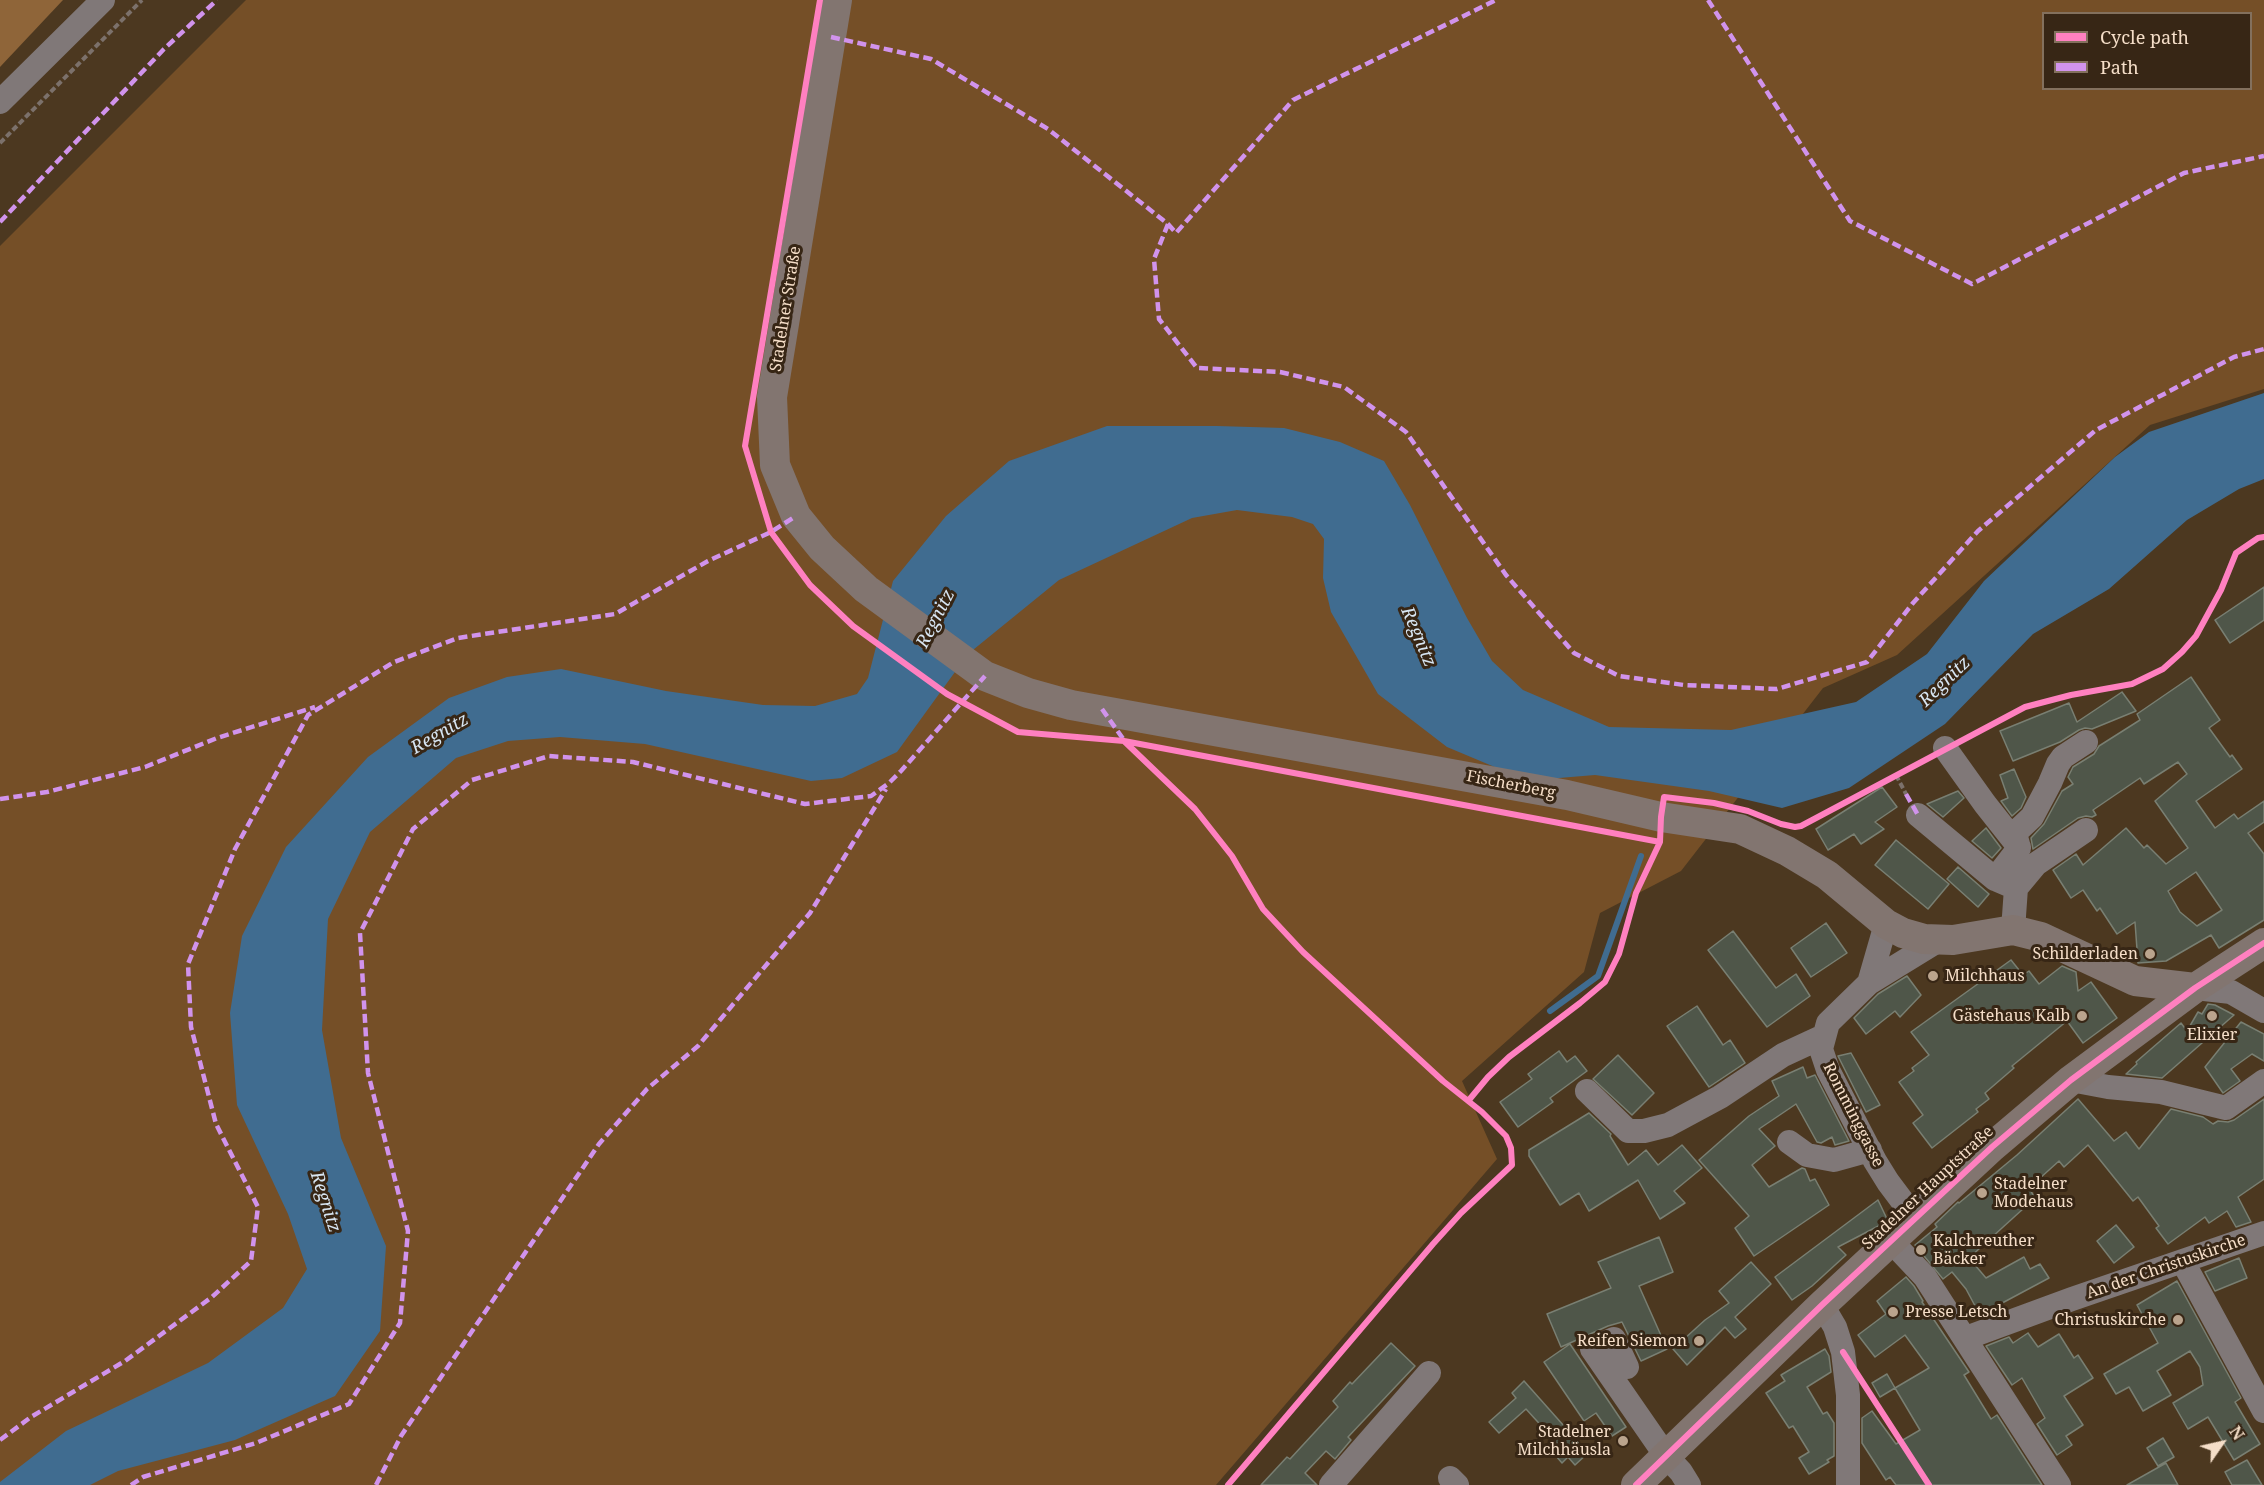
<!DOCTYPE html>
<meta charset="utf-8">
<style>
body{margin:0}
#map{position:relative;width:2264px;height:1485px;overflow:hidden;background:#4c3820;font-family:"Noto Serif",serif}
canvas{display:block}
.legend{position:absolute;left:2042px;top:12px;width:210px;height:78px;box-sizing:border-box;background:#372615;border:2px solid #83705d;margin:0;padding:8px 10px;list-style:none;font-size:18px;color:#f5dec8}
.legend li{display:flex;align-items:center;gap:12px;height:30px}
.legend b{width:30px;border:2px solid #83705d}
.north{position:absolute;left:2192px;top:1413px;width:60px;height:60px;-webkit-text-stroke:4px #372615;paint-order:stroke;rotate:56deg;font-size:16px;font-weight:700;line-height:24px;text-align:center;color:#f5dec8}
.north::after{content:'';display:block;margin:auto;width:21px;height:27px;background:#f5dec8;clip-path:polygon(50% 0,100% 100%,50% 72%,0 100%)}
</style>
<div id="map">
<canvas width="2264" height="1485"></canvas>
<ul class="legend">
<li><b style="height:8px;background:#ff80c0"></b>Cycle path</li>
<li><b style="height:8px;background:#d193ec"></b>Path</li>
</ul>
<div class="north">N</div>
</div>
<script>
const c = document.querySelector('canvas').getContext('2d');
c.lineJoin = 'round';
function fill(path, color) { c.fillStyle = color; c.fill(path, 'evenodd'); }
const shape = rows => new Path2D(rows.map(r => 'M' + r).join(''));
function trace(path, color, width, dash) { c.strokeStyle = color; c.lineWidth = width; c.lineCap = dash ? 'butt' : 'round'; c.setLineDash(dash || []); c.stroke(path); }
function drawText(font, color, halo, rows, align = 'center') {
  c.font = font + ' "Noto Serif",serif'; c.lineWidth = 6; c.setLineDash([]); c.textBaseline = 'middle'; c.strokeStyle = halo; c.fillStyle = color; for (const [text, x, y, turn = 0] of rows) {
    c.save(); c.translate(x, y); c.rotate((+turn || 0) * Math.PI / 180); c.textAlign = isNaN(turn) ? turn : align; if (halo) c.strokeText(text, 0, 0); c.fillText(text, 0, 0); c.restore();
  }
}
fill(shape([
 [246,0,2264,0,2264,389,2150,425,1897,655,1823,688,1681,871,1600,913,1584,972,1462,1081,1497,1159,1216,1485,0,1485,0,246],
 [2044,14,2250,14,2250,88,2044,88]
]), '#754f27');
fill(shape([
 [0,0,63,0,0,67]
]), '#8f6539');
fill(shape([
 [2264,393,2264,479,2239,489,2187,520,2109,589,2033,634,1945,724,1849,788,1782,808,1709,791,1595,775,1547,779,1509,773,1447,747,1378,694,1331,612,1323,578,1324,539,1313,524,1292,517,1237,510,1192,518,1059,580,968,654,897,752,842,778,811,781,645,744,560,737,508,741,456,758,370,832,328,919,322,1030,341,1138,386,1246,380,1331,335,1396,235,1440,118,1471,90,1485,0,1485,0,1482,66,1431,208,1363,283,1308,307,1269,288,1214,237,1105,230,1013,242,936,286,847,368,757,449,698,507,677,561,669,666,691,763,705,815,706,857,694,868,678,893,581,946,516,1009,461,1107,426,1217,426,1284,428,1340,442,1384,461,1410,505,1467,618,1492,661,1523,690,1609,727,1731,730,1856,702,1927,654,1984,581,2115,457,2149,432]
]), '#406c90');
trace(shape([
 [1550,1011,1598,976,1641,856]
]), '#406c90', 6);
const building = shape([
 [2264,587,2264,620,2230,643,2215,620,2264,587],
 [2191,677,2220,720,2209,728,2230,757,2232,755,2242,769,2196,801,2215,828,2234,814,2238,819,2264,801,2264,822,2248,833,2264,854,2264,920,2219,948,2211,935,2166,961,2138,963,2135,922,2117,934,2100,908,2097,911,2083,890,2071,898,2053,870,2076,854,2083,865,2126,828,2144,848,2147,845,2166,864,2188,848,2155,801,2187,774,2178,762,2144,784,2140,778,2093,810,2096,815,2092,817,2086,816,2078,818,2033,849,2031,838,2044,824,2062,791,2073,784,2068,777,2073,767,2094,754,2099,746,2140,720,2137,714,2191,677],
 [2196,872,2222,910,2197,926,2180,912,2168,891,2196,872],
 [2122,692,2136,711,2092,729,2085,728,2079,730,2060,742,2013,761,2000,731,2069,703,2077,722,2122,692],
 [2014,769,2026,797,2021,808,2012,816,2001,801,2008,798,2000,775,2014,769],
 [1882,787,1897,807,1875,822,1884,829,1861,844,1854,834,1828,850,1816,829,1882,787],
 [1958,791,1964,798,1943,817,1927,804,1958,791],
 [1986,828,2001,848,1992,858,1972,841,1986,828],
 [1896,840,1949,884,1928,909,1875,865,1896,840],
 [1958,867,1989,894,1978,907,1947,879,1958,867],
 [1826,923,1847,953,1811,977,1791,948,1826,923],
 [1733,931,1776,988,1796,974,1810,996,1767,1027,1708,950,1733,931],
 [2011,960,2023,975,2029,971,2039,984,2062,966,2076,972,2078,991,2091,982,2117,1018,2083,1043,2067,1021,2012,1066,2014,1068,1985,1093,1989,1099,1976,1109,1978,1112,1932,1148,1913,1123,1923,1115,1899,1082,1914,1071,1912,1068,1929,1055,1911,1032,2011,960],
 [1907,976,1921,995,1900,1017,1895,1011,1866,1034,1854,1018,1878,994,1907,976],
 [2208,1004,2215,1005,2234,1015,2162,1078,2126,1074,2137,1064,2136,1062,2181,1023,2187,1031,2198,1012,2202,1014,2208,1004],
 [1697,1006,1723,1045,1730,1040,1745,1063,1709,1087,1667,1026,1697,1006],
 [2241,1022,2264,1034,2264,1061,2252,1054,2231,1069,2240,1081,2223,1093,2205,1067,2241,1022],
 [1559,1051,1567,1062,1575,1056,1587,1071,1550,1098,1553,1102,1518,1127,1500,1102,1532,1079,1528,1074,1559,1051],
 [1851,1053,1880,1105,1866,1112,1838,1056,1851,1053],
 [1618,1055,1654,1093,1632,1115,1593,1079,1618,1055],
 [1803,1067,1807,1078,1815,1075,1849,1141,1835,1145,1832,1137,1821,1143,1817,1142,1796,1104,1759,1129,1775,1146,1752,1165,1769,1187,1802,1168,1805,1169,1810,1181,1815,1179,1829,1205,1754,1256,1735,1228,1749,1216,1699,1160,1749,1116,1779,1096,1772,1081,1803,1067],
 [2078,1099,2114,1141,2126,1132,2139,1149,2171,1109,2203,1117,2213,1124,2218,1121,2228,1122,2234,1120,2264,1099,2264,1179,2238,1197,2251,1222,2236,1227,2227,1211,2209,1223,2205,1217,2168,1244,2156,1228,2159,1226,2138,1197,2133,1201,2088,1145,2064,1167,2059,1161,2029,1188,2035,1198,1969,1258,1986,1278,2024,1257,2030,1269,2040,1264,2049,1278,1991,1309,1993,1313,1981,1317,1966,1289,1952,1272,1943,1279,1915,1245,1937,1227,1935,1224,1958,1202,1959,1203,2017,1155,2078,1099],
 [1589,1113,1611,1134,1610,1136,1628,1165,1646,1150,1658,1165,1682,1145,1702,1168,1674,1191,1685,1203,1660,1219,1638,1180,1589,1211,1579,1193,1560,1205,1529,1156,1529,1150,1589,1113],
 [1878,1200,1888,1221,1838,1247,1846,1255,1812,1286,1792,1300,1775,1277,1878,1200],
 [2116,1225,2134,1247,2114,1263,2097,1241,2116,1225],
 [1659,1237,1673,1272,1639,1286,1667,1349,1641,1361,1622,1322,1608,1326,1561,1347,1547,1314,1611,1288,1598,1262,1659,1237],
 [2239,1258,2247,1278,2215,1291,2205,1272,2239,1258],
 [1751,1262,1771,1284,1735,1317,1746,1329,1735,1338,1725,1327,1687,1365,1673,1349,1705,1320,1729,1303,1719,1291,1751,1262],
 [1906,1277,1914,1286,1923,1301,1922,1302,1969,1372,1964,1375,1991,1419,1997,1415,2042,1485,1896,1485,1890,1477,1886,1480,1862,1443,1862,1418,1872,1411,1896,1444,1920,1430,1895,1388,1929,1368,1905,1335,1875,1357,1858,1335,1886,1314,1877,1301,1906,1277],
 [2177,1281,2241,1398,2235,1402,2260,1444,2234,1460,2208,1417,2188,1429,2173,1403,2203,1385,2200,1367,2190,1351,2157,1371,2171,1395,2143,1411,2129,1387,2116,1394,2104,1374,2158,1343,2137,1305,2177,1281],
 [2028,1333,2038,1347,2059,1334,2074,1358,2078,1355,2093,1378,2064,1396,2083,1425,2066,1436,2072,1445,2057,1455,2037,1424,2045,1418,2022,1378,2012,1385,1986,1346,2009,1337,2013,1343,2028,1333],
 [1391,1343,1415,1366,1348,1437,1351,1440,1335,1459,1326,1451,1305,1473,1317,1485,1261,1485,1287,1457,1290,1459,1338,1407,1333,1401,1350,1382,1352,1384,1391,1343],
 [1570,1344,1626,1427,1612,1436,1596,1413,1584,1421,1544,1362,1570,1344],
 [1825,1349,1829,1356,1831,1372,1807,1387,1823,1414,1827,1412,1834,1423,1834,1456,1827,1460,1829,1462,1809,1474,1799,1458,1809,1452,1793,1426,1789,1428,1766,1393,1785,1381,1781,1375,1825,1349],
 [1887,1374,1895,1388,1880,1397,1872,1383,1887,1374],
 [1524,1381,1588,1453,1575,1465,1568,1457,1562,1463,1550,1449,1557,1443,1526,1409,1499,1433,1489,1422,1516,1398,1512,1393,1524,1381],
 [2163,1438,2174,1457,2158,1466,2147,1448,2163,1438],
 [2247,1460,2262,1485,2232,1485,2225,1472,2247,1460],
 [2166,1463,2178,1485,2127,1485,2166,1463]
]);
fill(building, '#4f5649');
trace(building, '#797f72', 1.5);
trace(shape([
 [0,143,142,0],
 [1896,775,1906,794],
 [1869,1393,1929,1485]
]), '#7c716b', 4, [6, 3]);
trace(shape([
 [0,102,103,0],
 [1945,748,1985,804,2019,847],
 [1918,815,1995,879,2016,888,2013,930],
 [1995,879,2019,848,2015,833,2032,817,2050,783,2058,764,2063,757,2086,742],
 [2016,888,2036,864,2086,830],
 [1886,924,1869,983,1828,1023,1821,1049,1828,1070,1875,1161,1888,1182,1915,1218],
 [1869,983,1939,940],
 [2195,988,2231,992,2264,1011],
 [2071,1080,2108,1087,2161,1092,2226,1108,2264,1081],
 [1587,1091,1628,1131,1644,1131,1668,1125,1720,1097,1783,1055,1824,1036],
 [1789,1142,1807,1155,1834,1160,1870,1150],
 [1891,1241,1925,1277,2059,1485],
 [2183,1262,2264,1411],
 [1822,1305,1835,1327,1843,1352,1848,1395,1848,1485],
 [1966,1338,2072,1299,2264,1233],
 [1627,1367,1614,1339,1592,1349,1666,1456,1681,1472,1689,1485],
 [1450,1478,1457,1485],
 [1331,1485,1429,1373]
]), '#807878', 24);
trace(shape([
 [837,0,772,397,775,465,796,516,822,548,866,589,985,676,1028,693,1071,705,1567,795,1661,817,1740,829,1787,851,1827,875,1886,924,1903,933,1924,939,1953,940,2013,930,2041,937,2135,981,2195,988],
 [1636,1485,1822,1305,1992,1147,2071,1080,2195,988,2264,943]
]), '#827570', 30);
trace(shape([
 [1708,0,1850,221,1972,284,2184,173,2264,156],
 [831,37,931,59,1048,129,1168,224,1176,233,1293,100,1496,0],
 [0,222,164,49,217,0],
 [1168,224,1154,259,1159,319,1197,368,1280,372,1344,387,1406,432,1506,575,1574,653,1619,676,1684,685,1777,689,1867,662,1913,603,1978,531,2096,430,2234,357,2264,349],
 [1102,709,1126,743],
 [1906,794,1918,815],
 [0,799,47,792,145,767,217,738,315,707],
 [0,1440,31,1417,125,1361,212,1297,251,1261,258,1207,216,1124,191,1027,188,964,235,849,308,715,394,662,458,638,615,614,708,561,771,532,796,516],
 [131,1485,143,1477,256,1443,349,1404,400,1323,408,1231,368,1073,360,933,413,829,472,780,549,756,633,762,805,804,871,796,889,783,901,771,985,676],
 [376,1485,401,1436,599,1144,647,1089,698,1046,810,913,886,789]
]), '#d193ec', 4.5, [9, 4.5]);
trace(shape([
 [820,0,745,446,771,532,810,585,853,626,947,694,1018,732,1124,741,1660,842],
 [1124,741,1195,809,1232,856,1263,909,1303,952,1443,1081,1482,1112,1506,1136,1511,1148,1512,1165,1461,1213,1433,1244,1228,1485],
 [1469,1100,1488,1077,1509,1057,1580,1003,1605,982,1619,954,1636,893,1660,842,1661,817,1664,797,1714,803,1748,811,1781,824,1795,827,1801,826,2025,707,2071,695,2132,684,2163,669,2182,652,2196,636,2221,590,2236,553,2258,538,2264,537],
 [1843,1352,1929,1485],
 [1636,1485,1822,1305,1992,1147,2071,1080,2195,988,2264,943]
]), '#ff80c0', 6);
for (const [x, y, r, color] of [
 [2150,954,6,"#baa48d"],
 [1933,976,6,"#baa48d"],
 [2082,1016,6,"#baa48d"],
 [2212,1016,6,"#baa48d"],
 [1982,1193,6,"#baa48d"],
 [1921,1250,6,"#baa48d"],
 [1893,1312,6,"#baa48d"],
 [2178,1320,6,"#baa48d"],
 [1699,1341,6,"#baa48d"],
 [1623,1441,6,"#baa48d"]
]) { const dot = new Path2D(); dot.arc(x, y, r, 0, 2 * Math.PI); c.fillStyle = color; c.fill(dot); trace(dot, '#372615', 2); }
drawText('16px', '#f5dec8', '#372615', [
 ["Stadelner Straße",786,309,-81],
 ["Fischerberg",1511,785,11],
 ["Romminggasse",1853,1115,63],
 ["Stadelner Hauptstraße",1928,1188,-43],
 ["An der Christuskirche",2166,1267,-19]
]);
drawText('16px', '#f5dec8', '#372615', [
 ["Schilderladen",2138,954],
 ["Milchhaus",1945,976,"left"],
 ["Gästehaus Kalb",2070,1016],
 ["Elixier",2212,1035,"center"],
 ["Stadelner",1994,1184,"left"],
 ["Modehaus",1994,1202,"left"],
 ["Kalchreuther",1933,1241,"left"],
 ["Bäcker",1933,1259,"left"],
 ["Presse Letsch",1905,1312,"left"],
 ["Christuskirche",2166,1320],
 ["Reifen Siemon",1687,1341],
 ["Stadelner",1611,1432],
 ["Milchhäusla",1611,1450]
], 'right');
drawText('italic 18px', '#d7e5f2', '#372615', [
 ["Regnitz",936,619,-63],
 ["Regnitz",1418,637,67],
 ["Regnitz",1945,682,-44],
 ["Regnitz",440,734,-30],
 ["Regnitz",325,1202,72]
]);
</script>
